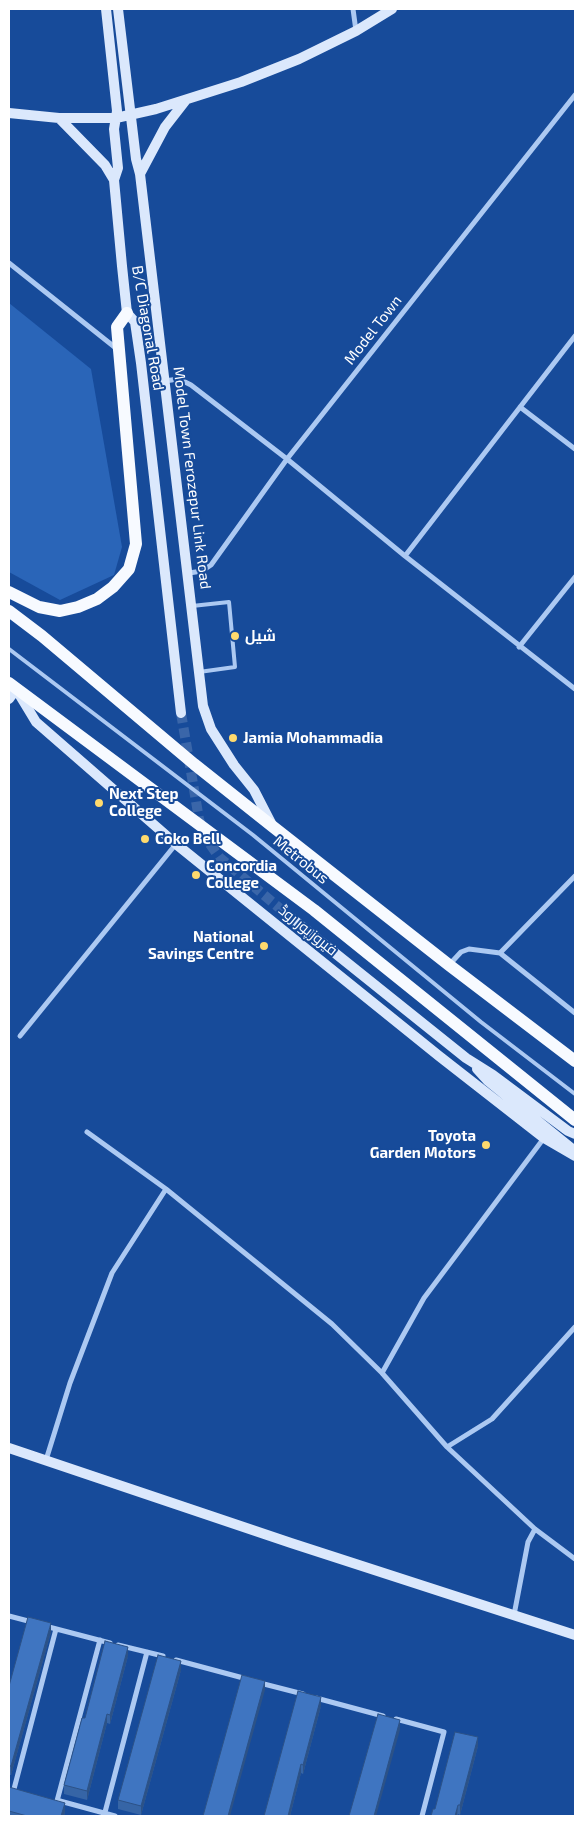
<!DOCTYPE html>
<meta charset="utf-8">
<style>
body{margin:0}
#map{position:relative;width:584px;height:1825px;overflow:hidden;background:#174b9a;font-family:"Exo 2",sans-serif}
canvas{display:block}
.frame{position:absolute;inset:0;border:10px solid #fff;pointer-events:none}
</style>
<div id="map">
<canvas width="584" height="1825"></canvas>
<div class="frame"></div>
</div>
<script>
const c = document.querySelector('canvas').getContext('2d');
c.lineJoin = 'round';
function fill(path, color) { c.fillStyle = color; c.fill(path, 'evenodd'); }
const shape = rows => new Path2D(rows.map(r => 'M' + r).join(''));
function trace(path, color, width, dash) { c.strokeStyle = color; c.lineWidth = width; c.lineCap = dash ? 'butt' : 'round'; c.setLineDash(dash || []); c.stroke(path); }
function drawText(font, color, halo, rows, align = 'center') {
  c.font = font + ' "Exo 2",Cairo,sans-serif'; c.lineWidth = 4; c.setLineDash([]); c.textBaseline = 'middle'; c.strokeStyle = halo; c.fillStyle = color; for (const [text, x, y, turn = 0] of rows) {
    c.save(); c.translate(x, y); c.rotate((+turn || 0) * Math.PI / 180); c.textAlign = isNaN(turn) ? turn : align; if (halo) c.strokeText(text, 0, 0); c.fillText(text, 0, 0); c.restore();
  }
}
fill(shape([
 [9,303,91,369,122,547,114,575,60,600,9,572]
]), '#2a65b8');
trace(shape([
 [181,713,199,819,205,837,219,857,290,917]
]), '#3a66a9', 10, [10, 5]);
trace(shape([
 [192,606,229,602,235,667,199,672]
]), '#acc9f2', 4);
trace(shape([
 [353,9,356,31],
 [9,263,117,349],
 [164,381,179,379,191,385,287,459,405,556,575,689],
 [520,407,575,449],
 [405,556,575,336],
 [189,573,202,571,211,565,287,459,575,95],
 [519,647,575,577],
 [500,953,575,876],
 [449,965,461,952,469,949,500,953,575,1013],
 [20,1036,176,844],
 [87,1132,166,1189,332,1324,382,1373,447,1447,535,1529,575,1559],
 [382,1373,424,1298,544,1138],
 [447,1447,492,1419,575,1327],
 [46,1460,70,1383,112,1273,166,1189],
 [514,1615,528,1542,535,1529],
 [9,1616,32,1622],
 [45,1626,110,1643],
 [118,1645,163,1656],
 [176,1660,247,1679],
 [260,1683,303,1694],
 [316,1698,383,1716],
 [396,1719,444,1732,422,1816],
 [14,1789,56,1629],
 [57,1801,100,1640],
 [60,1801,115,1816],
 [104,1816,147,1652]
]), '#acc9f2', 5);
trace(shape([
 [106,9,117,111,114,129,118,168,114,180,122,266,127,313,135,322,141,363,181,713],
 [118,9,136,159,140,174,203,706,211,729,234,765,254,790,271,823],
 [9,113,59,118,116,118,156,109,241,82,299,59,356,31,392,9],
 [59,118,105,165,114,180],
 [140,174,165,127,186,100],
 [9,699,16,689,36,722,176,844,439,1056,544,1138,575,1156],
 [290,917,466,1058,493,1075,568,1131,575,1134],
 [477,1069,487,1080,571,1148],
 [9,1448,291,1543,575,1635]
]), '#dbe8fc', 10);
trace(shape([
 [9,592,39,607,60,611,78,607,97,599,113,587,129,569,136,544,117,327,127,313],
 [9,611,42,636,194,764,272,826,449,965,575,1061],
 [9,683,314,910,575,1120]
]), '#f7faff', 12);
trace(shape([
 [9,649,253,835,481,1022,575,1094]
]), '#acc9f2', 4);
fill(shape([
 [51,1632,11,1775,9,1775,9,1686],
 [128,1656,110,1724,107,1723,87,1800,64,1794,64,1785],
 [181,1670,141,1815,118,1809,118,1800],
 [321,1706,303,1774,301,1773,290,1816,264,1816],
 [478,1746,460,1815,458,1814,457,1816,431,1816],
 [9,1787,65,1812,64,1816,9,1816]
]), '#3665a6');
fill(shape([
 [51,1623,51,1632,11,1775,11,1766],
 [128,1647,128,1656,110,1724,110,1715],
 [181,1661,181,1670,141,1815,141,1806],
 [265,1681,265,1690,230,1816,228,1816],
 [321,1697,321,1706,303,1774,303,1765],
 [107,1714,107,1723,87,1800,87,1791],
 [400,1720,400,1730,376,1816,374,1816],
 [478,1737,478,1746,460,1815,460,1805],
 [301,1764,301,1773,290,1816,288,1816],
 [65,1803,65,1812,64,1816,61,1816],
 [458,1805,457,1816,455,1816]
]), '#2c5287');
const building = shape([
 [28,1617,51,1623,11,1766,9,1766,9,1686,28,1617],
 [105,1641,128,1647,110,1715,107,1714,87,1791,64,1785,82,1718,85,1718,105,1641],
 [158,1655,181,1661,141,1806,118,1800,158,1655],
 [242,1675,265,1681,228,1816,203,1816,242,1675],
 [298,1691,321,1697,303,1765,301,1764,288,1816,264,1816,298,1691],
 [378,1714,400,1720,374,1816,349,1816,378,1714],
 [455,1732,478,1737,460,1805,458,1805,455,1816,431,1816,433,1809,435,1809,455,1732],
 [9,1787,65,1803,61,1816,27,1816,9,1811,9,1787]
]);
fill(building, '#3f75c1');
trace(building, '#2c5287', 1);
for (const [x, y, r, color] of [
 [235,636,5,"#ffda6d"],
 [233,738,5,"#ffda6d"],
 [99,803,5,"#ffda6d"],
 [145,839,5,"#ffda6d"],
 [196,875,5,"#ffda6d"],
 [264,946,5,"#ffda6d"],
 [486,1145,5,"#ffda6d"]
]) { const dot = new Path2D(); dot.arc(x, y, r, 0, 2 * Math.PI); c.fillStyle = color; c.fill(dot); trace(dot, '#174b9a', 2); }
drawText('15px', '#fff', '#174b9a', [
 ["B/C Diagonal Road",148,328,80],
 ["Model Town",373,330,-52],
 ["Model Town Ferozepur Link Road",192,478,83],
 ["Metrobus",301,860,39],
 ["فیروزپور روڈ",308,930,39]
]);
drawText('bold 15px', '#fff', '#174b9a', [
 ["شیل",245,636],
 ["Jamia Mohammadia",243,738],
 ["Next Step",109,794],
 ["College",109,811],
 ["Coko Bell",155,839],
 ["Concordia",206,866],
 ["College",206,883],
 ["National",254,937,"right"],
 ["Savings Centre",254,954,"right"],
 ["Toyota",476,1136,"right"],
 ["Garden Motors",476,1153,"right"]
], 'left');
</script>
